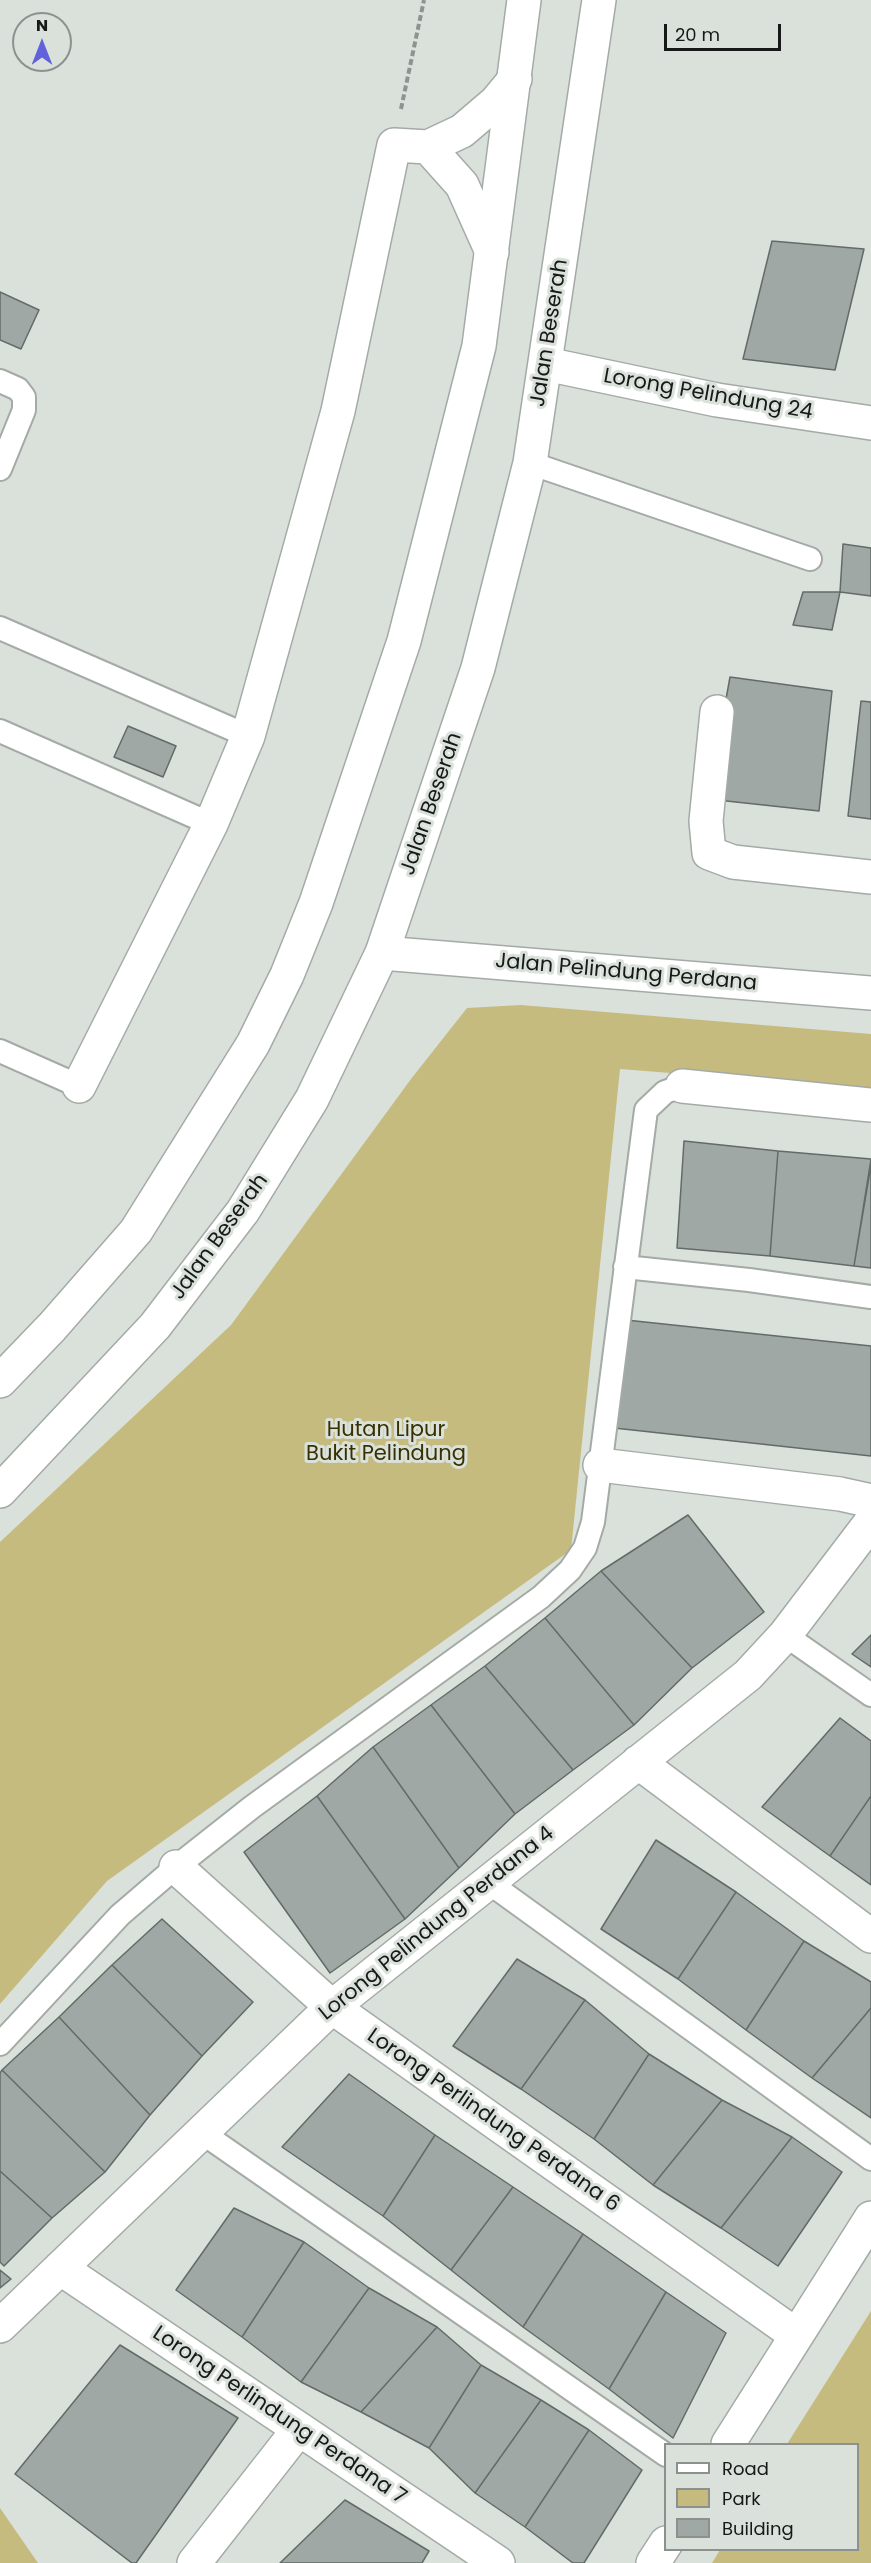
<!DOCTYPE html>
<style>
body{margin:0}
#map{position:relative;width:871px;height:2563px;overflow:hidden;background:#dae1db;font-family:Poppins,sans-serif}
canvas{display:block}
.legend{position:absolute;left:664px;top:2443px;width:195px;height:108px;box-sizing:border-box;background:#dae1db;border:2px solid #8c918d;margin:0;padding:8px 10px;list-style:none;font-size:18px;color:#161917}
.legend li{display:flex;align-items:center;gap:12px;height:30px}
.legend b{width:30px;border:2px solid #8c918d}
.north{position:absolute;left:12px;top:12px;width:60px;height:60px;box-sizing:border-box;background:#dae1db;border:2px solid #8c918d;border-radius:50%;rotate:0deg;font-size:16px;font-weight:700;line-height:24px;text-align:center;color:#161917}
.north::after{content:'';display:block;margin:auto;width:21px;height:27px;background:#6162db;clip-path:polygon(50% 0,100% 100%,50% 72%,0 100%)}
.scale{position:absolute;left:664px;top:24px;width:117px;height:27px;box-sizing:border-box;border:3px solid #161917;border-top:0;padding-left:8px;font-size:18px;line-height:21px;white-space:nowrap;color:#161917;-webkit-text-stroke:4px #dae1db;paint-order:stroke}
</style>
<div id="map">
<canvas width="871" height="2563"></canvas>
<ul class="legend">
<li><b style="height:8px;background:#fff"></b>Road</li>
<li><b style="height:16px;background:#c6bb7f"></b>Park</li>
<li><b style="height:16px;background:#a0a8a6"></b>Building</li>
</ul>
<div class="north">N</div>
<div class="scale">20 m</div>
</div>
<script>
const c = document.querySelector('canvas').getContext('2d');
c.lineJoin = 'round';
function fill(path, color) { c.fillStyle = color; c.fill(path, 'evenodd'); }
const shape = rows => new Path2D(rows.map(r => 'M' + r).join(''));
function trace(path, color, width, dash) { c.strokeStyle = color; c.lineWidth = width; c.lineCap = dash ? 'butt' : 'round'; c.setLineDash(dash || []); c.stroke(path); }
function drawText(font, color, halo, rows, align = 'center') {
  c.font = font + ' Poppins,sans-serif'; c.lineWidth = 6; c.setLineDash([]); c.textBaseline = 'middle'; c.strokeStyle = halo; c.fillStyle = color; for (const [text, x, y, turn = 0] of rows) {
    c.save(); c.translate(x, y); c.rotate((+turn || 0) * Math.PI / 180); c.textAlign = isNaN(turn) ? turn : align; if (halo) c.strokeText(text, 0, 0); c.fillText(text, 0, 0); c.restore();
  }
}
fill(shape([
 [521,1005,871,1034,871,1089,620,1069,571,1550,107,1881,0,2004,0,1542,231,1325,411,1079,467,1008],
 [871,2311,871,2563,712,2563,720,2550,858,2550,858,2444,787,2444],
 [0,2508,38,2563,0,2563]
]), '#c6bb7f');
const building = shape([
 [772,241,864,249,835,370,743,359,772,241],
 [0,292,39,310,21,349,0,340,0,292],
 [843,544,871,548,871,596,840,592,843,544],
 [803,592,840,592,832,630,793,625,803,592],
 [730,677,832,691,819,811,708,799,730,677],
 [861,701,871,702,871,819,848,816,861,701],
 [128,726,176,746,163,777,114,757,128,726],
 [684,1141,778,1151,770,1256,677,1248,684,1141],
 [778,1151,871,1159,854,1266,770,1256,778,1151],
 [871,1165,871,1268,854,1266,871,1165],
 [626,1320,871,1346,871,1456,614,1428,626,1320],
 [688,1515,764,1612,692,1668,601,1571,688,1515],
 [601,1571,692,1668,634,1725,545,1618,601,1571],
 [545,1618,634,1725,573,1770,485,1666,545,1618],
 [871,1635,871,1667,852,1654,871,1635],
 [485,1666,573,1770,515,1814,431,1705,485,1666],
 [431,1705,515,1814,459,1868,373,1747,431,1705],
 [840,1718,871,1741,871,1796,830,1856,762,1807,840,1718],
 [373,1747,459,1868,405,1919,317,1796,373,1747],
 [317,1796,405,1919,330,1973,244,1852,317,1796],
 [871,1796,871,1885,830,1856,871,1796],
 [656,1840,736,1892,678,1979,601,1929,656,1840],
 [736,1892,804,1941,746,2030,678,1979,736,1892],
 [162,1919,253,2002,202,2056,112,1965,162,1919],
 [804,1941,871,1982,871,2008,812,2078,746,2030,804,1941],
 [517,1959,585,2000,521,2089,453,2046,517,1959],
 [112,1965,202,2056,150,2115,59,2017,112,1965],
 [585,2000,649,2054,594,2139,521,2089,585,2000],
 [871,2008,871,2118,812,2078,871,2008],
 [59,2017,150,2115,105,2172,2,2070,59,2017],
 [649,2054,722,2100,653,2185,594,2139,649,2054],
 [2,2070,105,2172,52,2218,0,2171,0,2073,2,2070],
 [349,2074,435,2135,383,2216,282,2147,349,2074],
 [722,2100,792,2137,721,2228,653,2185,722,2100],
 [435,2135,513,2187,451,2270,383,2216,435,2135],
 [792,2137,842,2172,778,2266,721,2228,792,2137],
 [0,2171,52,2218,4,2266,0,2262,0,2171],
 [513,2187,583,2234,523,2327,451,2270,513,2187],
 [234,2208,304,2242,242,2337,176,2290,234,2208],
 [583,2234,666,2292,609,2389,523,2327,583,2234],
 [304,2242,369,2288,301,2382,242,2337,304,2242],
 [0,2270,11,2279,0,2288,0,2270],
 [369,2288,437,2327,361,2412,301,2382,369,2288],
 [666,2292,726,2333,673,2438,609,2389,666,2292],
 [437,2327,481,2365,429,2448,361,2412,437,2327],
 [120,2345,238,2418,136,2563,132,2563,15,2474,120,2345],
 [481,2365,541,2400,475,2493,429,2448,481,2365],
 [541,2400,589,2430,525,2527,475,2493,541,2400],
 [589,2430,642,2470,584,2563,573,2563,525,2527,589,2430],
 [345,2500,429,2551,422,2563,280,2563,345,2500]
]);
fill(building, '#a0a8a6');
trace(building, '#636b69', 1.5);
const service = shape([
 [0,381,18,389,24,397,24,410,0,469],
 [530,463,810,559],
 [0,628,248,736],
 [0,731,211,824],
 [0,1051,79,1086],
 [625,1267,749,1280,871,1297],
 [785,1635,871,1695],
 [488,1882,871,2159],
 [0,2044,120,1915,176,1867,252,1807,541,1597,570,1570,585,1548,593,1522,646,1110,665,1092,682,1086],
 [201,2132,666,2455]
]);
const minor = shape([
 [428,147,462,185,492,252],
 [546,364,717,400,871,423],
 [717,712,706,821,709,853,733,862,871,877],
 [79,1086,211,824,248,736,338,411,394,145,428,147,462,131,496,102,515,79],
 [682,1086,871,1105],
 [600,1465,840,1494,871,1501],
 [638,1762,871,1936],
 [176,1867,332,2007,796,2335],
 [60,2268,498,2563],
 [0,2326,332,2007,748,1675,785,1635,871,1522],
 [728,2444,871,2218],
 [194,2563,299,2429],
 [653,2563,666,2543]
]);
const tertiary = shape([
 [382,953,871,993]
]);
const trunk = shape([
 [0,1381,52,1327,136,1231,253,1044,287,975,316,903,404,641,479,346,524,0],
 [0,1491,155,1326,243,1211,312,1099,382,953,478,668,530,463,599,0]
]);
trace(service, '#a4aaa5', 26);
trace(minor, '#a4aaa5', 36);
trace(tertiary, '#a4aaa5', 36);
trace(trunk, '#a4aaa5', 36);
trace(shape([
 [401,109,424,0]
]), '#8d938e', 4, [6, 3]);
trace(service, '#fff', 22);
trace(minor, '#fff', 33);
trace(tertiary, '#fff', 33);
trace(trunk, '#fff', 33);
drawText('21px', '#161917', '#dae1db', [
 ["Jalan Beserah",550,333,-81],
 ["Lorong Pelindung 24",708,395,10],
 ["Jalan Beserah",432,804,-71],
 ["Jalan Pelindung Perdana",626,973,5],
 ["Jalan Beserah",220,1237,-54],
 ["Lorong Pelindung Perdana 4",437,1924,-39],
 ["Lorong Perlindung Perdana 6",493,2121,35],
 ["Lorong Perlindung Perdana 7",279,2416,34]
]);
drawText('21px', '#383000', '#dae1db', [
 ["Hutan Lipur",386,1431],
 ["Bukit Pelindung",386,1455]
]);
</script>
